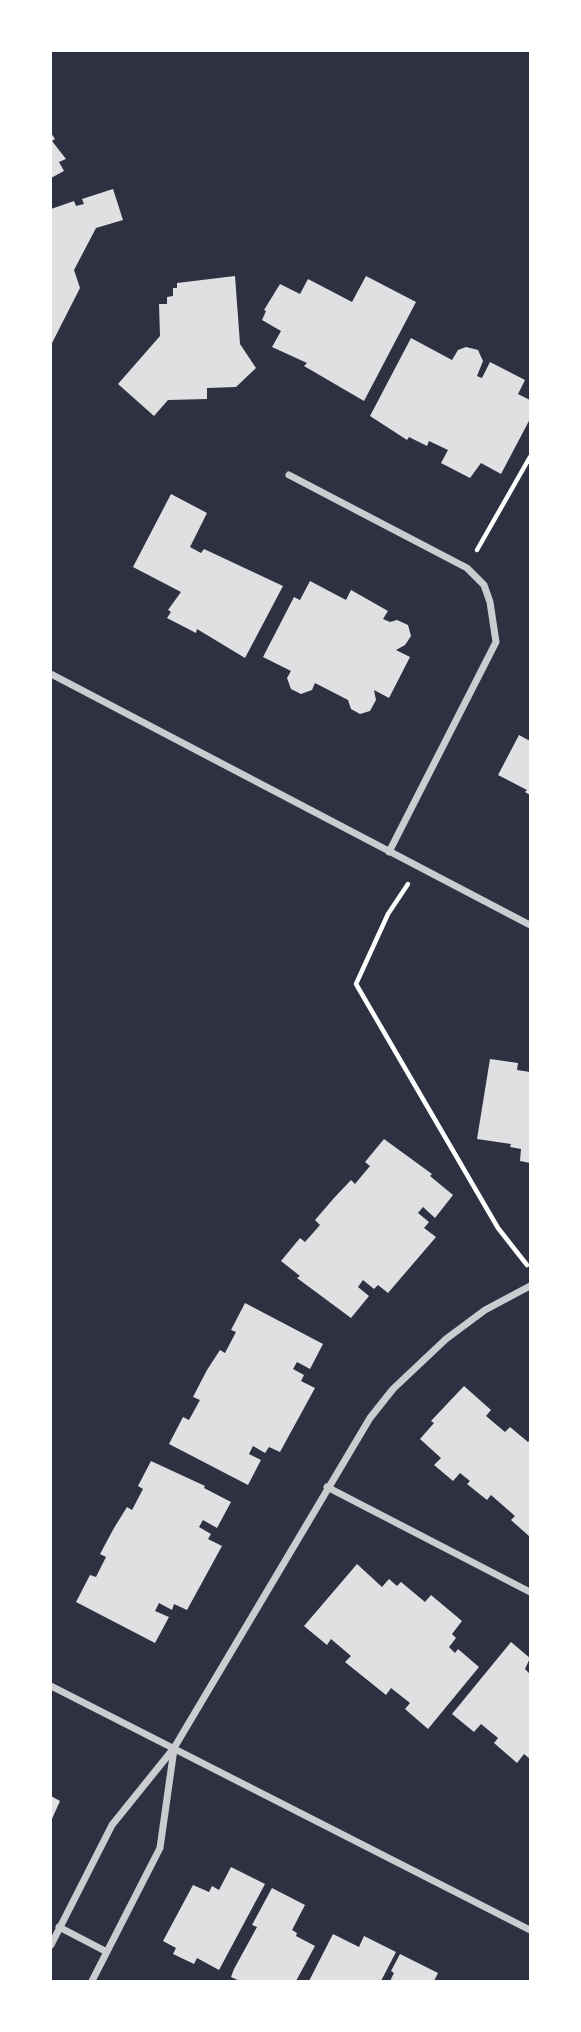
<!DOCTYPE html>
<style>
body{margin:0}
#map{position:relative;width:581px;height:2032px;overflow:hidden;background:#2d3142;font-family:"DM Sans",sans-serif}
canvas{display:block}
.frame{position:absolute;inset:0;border:52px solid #fff;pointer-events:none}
</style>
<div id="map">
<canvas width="581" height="2032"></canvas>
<div class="frame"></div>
</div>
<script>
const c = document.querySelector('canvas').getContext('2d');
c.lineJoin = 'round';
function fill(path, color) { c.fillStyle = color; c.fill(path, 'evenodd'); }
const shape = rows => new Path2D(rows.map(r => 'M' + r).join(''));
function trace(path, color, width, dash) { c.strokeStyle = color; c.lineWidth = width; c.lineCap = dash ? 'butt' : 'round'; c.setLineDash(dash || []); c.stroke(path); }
fill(shape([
 [51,133,55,139,52,141,66,159,59,162,64,171,51,178],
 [113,189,123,220,96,228,74,270,80,288,51,345,51,209,74,201,76,206,84,204,82,199],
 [235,276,240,344,256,368,236,387,207,388,207,399,168,400,154,416,118,384,160,336,159,304,167,304,167,297,173,296,173,288,177,288,177,283],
 [366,276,416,302,364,401,304,366,307,363,272,347,281,331,262,320,266,311,264,310,280,284,300,294,308,279,352,302],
 [411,338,452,360,458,350,466,347,478,350,483,361,477,376,482,378,490,362,525,380,518,394,530,400,530,419,501,474,481,463,470,478,441,463,448,450,429,441,427,446,409,437,407,440,370,416],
 [171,494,207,513,190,547,201,553,204,549,283,586,245,658,197,629,196,633,167,618,171,612,168,610,181,592,133,567],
 [310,581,346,600,351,590,388,611,383,619,390,622,397,620,408,625,411,636,405,645,396,650,410,657,389,698,374,690,376,700,370,711,360,714,351,709,348,700,315,683,312,690,301,694,291,689,287,678,291,671,263,657,294,597,300,600],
 [519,735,530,741,530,795,525,792,527,790,498,775],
 [490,1059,518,1063,517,1070,530,1072,530,1163,520,1161,521,1149,510,1147,511,1144,477,1139],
 [384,1139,432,1174,430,1176,453,1195,435,1218,423,1207,418,1213,429,1222,424,1228,436,1237,388,1293,378,1285,374,1289,363,1280,358,1287,369,1296,351,1318,297,1278,300,1276,281,1261,300,1238,305,1242,320,1225,315,1220,334,1198,351,1180,355,1184,370,1166,365,1162],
 [245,1303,323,1344,310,1369,297,1362,293,1369,304,1375,301,1381,315,1388,280,1452,269,1447,265,1453,253,1446,249,1454,261,1460,248,1485,169,1444,183,1417,189,1420,200,1400,193,1397,207,1370,220,1350,225,1353,236,1332,231,1330],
 [464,1386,491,1410,486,1416,505,1432,510,1427,528,1442,530,1440,530,1537,511,1520,515,1516,491,1495,487,1500,467,1484,470,1481,460,1473,453,1481,434,1465,441,1458,420,1439,434,1423,431,1421],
 [151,1461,205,1486,204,1488,231,1502,217,1528,203,1520,199,1527,211,1534,208,1539,222,1546,187,1610,174,1604,172,1610,159,1603,155,1611,169,1617,155,1643,76,1602,90,1575,96,1577,106,1557,100,1554,114,1528,127,1507,132,1510,143,1489,138,1486],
 [357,1564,382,1587,389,1579,397,1586,401,1582,425,1602,431,1595,462,1621,452,1634,456,1638,449,1647,455,1653,458,1649,479,1667,428,1729,405,1709,410,1703,391,1688,386,1695,345,1662,351,1656,331,1639,327,1645,304,1626],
 [511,1642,530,1658,525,1669,530,1674,530,1759,524,1754,517,1763,494,1743,498,1738,481,1724,474,1732,452,1714],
 [51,1796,60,1801,51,1821],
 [231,1867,265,1884,219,1970,197,1958,194,1964,173,1954,176,1948,163,1941,193,1885,209,1892,212,1886,219,1890],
 [272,1888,305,1905,292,1930,297,1933,296,1936,315,1946,296,1981,240,1981,231,1977,234,1969,257,1927,252,1925],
 [333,1934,359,1947,364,1936,396,1952,381,1981,309,1981],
 [400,1954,438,1973,434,1981,390,1981,394,1973,391,1971]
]), '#e0e0e3');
trace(shape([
 [477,550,530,457],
 [408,884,388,914,356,984,498,1228,527,1265]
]), '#fff', 4.5);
trace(shape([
 [289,475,467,568,484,585,490,602,496,642,389,852],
 [51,674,530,925],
 [327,1487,530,1592],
 [51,1686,530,1930],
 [59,1927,107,1952],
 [51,1945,112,1825,174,1748,370,1418,393,1389,446,1339,485,1310,530,1286],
 [92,1981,160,1848,174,1749]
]), '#caccd0', 7);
</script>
